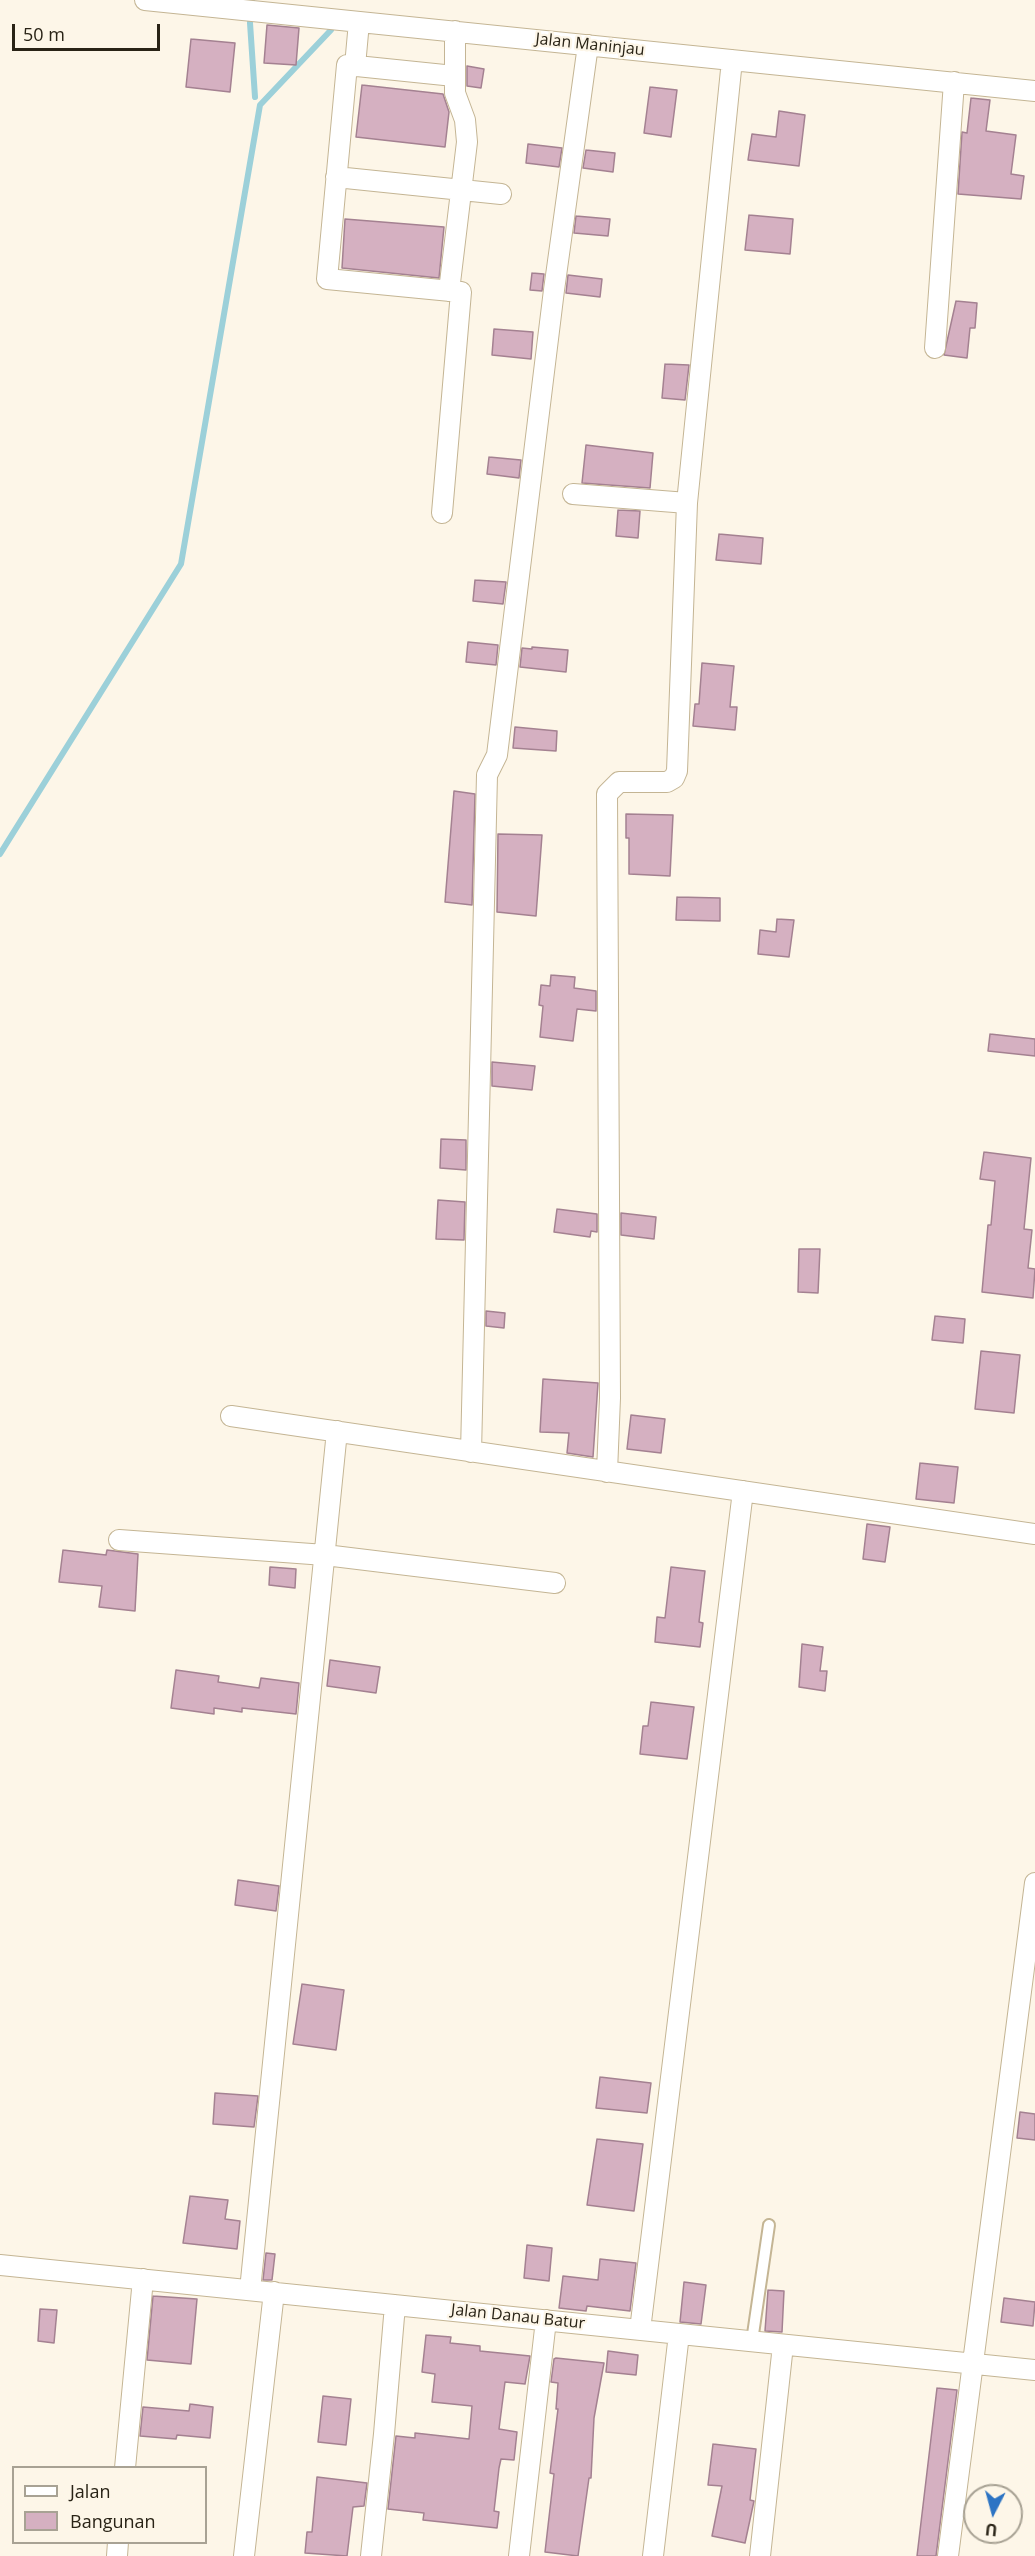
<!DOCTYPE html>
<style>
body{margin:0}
#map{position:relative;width:1035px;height:2556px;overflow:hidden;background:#fdf6e8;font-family:"Open Sans",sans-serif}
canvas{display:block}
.legend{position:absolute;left:12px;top:2466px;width:195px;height:78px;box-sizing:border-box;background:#fdf6e8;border:2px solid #a8a294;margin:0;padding:8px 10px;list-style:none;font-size:18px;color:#292316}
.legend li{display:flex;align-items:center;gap:12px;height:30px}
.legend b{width:30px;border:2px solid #a8a294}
.north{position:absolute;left:963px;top:2484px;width:60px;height:60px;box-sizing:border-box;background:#fdf6e8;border:2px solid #a8a294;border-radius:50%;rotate:186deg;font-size:16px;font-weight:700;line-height:24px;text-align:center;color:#292316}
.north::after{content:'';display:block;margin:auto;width:21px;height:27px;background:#2d74c4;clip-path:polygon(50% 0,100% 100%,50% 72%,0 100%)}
.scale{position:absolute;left:12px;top:24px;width:148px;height:27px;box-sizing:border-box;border:3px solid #292316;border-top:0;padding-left:8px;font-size:18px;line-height:21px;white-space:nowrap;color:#292316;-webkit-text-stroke:4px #fdf6e8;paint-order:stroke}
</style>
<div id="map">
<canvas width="1035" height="2556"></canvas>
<ul class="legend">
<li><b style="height:8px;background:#fff"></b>Jalan</li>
<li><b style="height:16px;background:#d5b0c1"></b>Bangunan</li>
</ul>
<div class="north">U</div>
<div class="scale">50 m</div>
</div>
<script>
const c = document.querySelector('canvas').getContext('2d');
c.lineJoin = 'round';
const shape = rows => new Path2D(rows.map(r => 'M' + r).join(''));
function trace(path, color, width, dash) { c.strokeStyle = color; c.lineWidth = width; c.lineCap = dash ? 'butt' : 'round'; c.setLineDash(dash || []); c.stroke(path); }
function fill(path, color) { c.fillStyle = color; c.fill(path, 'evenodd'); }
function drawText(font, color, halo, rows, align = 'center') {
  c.font = font + ' "Open Sans",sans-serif'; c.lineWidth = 4.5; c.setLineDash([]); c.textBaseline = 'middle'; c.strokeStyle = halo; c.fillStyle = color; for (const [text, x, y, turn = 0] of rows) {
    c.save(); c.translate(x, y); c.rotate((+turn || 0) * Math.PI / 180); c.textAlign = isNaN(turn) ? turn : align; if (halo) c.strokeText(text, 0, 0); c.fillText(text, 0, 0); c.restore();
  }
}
trace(shape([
 [252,0,250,23,255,97],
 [0,854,181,564,260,105,331,30]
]), '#9cd0d9', 6);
const building = shape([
 [267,25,299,28,296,65,264,63,267,25],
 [191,39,235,43,230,92,186,87,191,39],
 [467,66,484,69,481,88,467,86,467,66],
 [362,85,443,94,449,112,445,147,356,137,362,85],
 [650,87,677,90,671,137,644,133,650,87],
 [971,98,990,100,986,131,1016,135,1011,174,1024,176,1021,199,958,194,962,132,967,133,971,98],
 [779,111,805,115,799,166,748,160,752,134,776,137,779,111],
 [528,144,562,148,559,167,526,163,528,144],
 [586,150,615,153,613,172,583,168,586,150],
 [749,215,793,219,790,254,745,250,749,215],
 [576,216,610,219,608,236,574,233,576,216],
 [345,219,444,227,439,278,342,268,345,219],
 [532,273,544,274,542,291,530,290,532,273],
 [568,275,602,279,600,297,566,293,568,275],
 [956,301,977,303,975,328,970,328,967,358,944,355,956,301],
 [494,329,533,332,531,359,492,355,494,329],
 [665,364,689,365,685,400,662,398,665,364],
 [586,445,653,453,650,488,582,483,586,445],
 [489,457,521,460,519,478,487,474,489,457],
 [618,510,640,511,638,538,616,536,618,510],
 [719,534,763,538,761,564,716,560,719,534],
 [475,580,506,582,503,604,473,601,475,580],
 [468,642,498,645,496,665,466,662,468,642],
 [532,647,568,650,566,672,520,667,522,648,532,649,532,647],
 [702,663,734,666,730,707,737,707,735,730,693,726,695,704,699,704,702,663],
 [515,727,557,731,556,751,513,748,515,727],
 [454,791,475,794,472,905,445,902,454,791],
 [626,814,673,815,670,876,629,874,629,838,626,838,626,814],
 [498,834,542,835,536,916,497,912,498,834],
 [677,897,720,898,720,921,676,920,677,897],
 [777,919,794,920,789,957,758,954,760,930,776,932,777,919],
 [551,975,575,977,574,988,596,991,596,1011,577,1009,573,1041,540,1037,543,1006,539,1005,541,985,550,986,551,975],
 [990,1034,1035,1039,1035,1056,988,1051,990,1034],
 [492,1062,535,1066,532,1090,492,1086,492,1062],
 [441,1139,466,1140,466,1170,440,1168,441,1139],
 [984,1152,1031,1158,1024,1229,1032,1230,1028,1268,1035,1269,1033,1298,982,1292,988,1225,991,1225,995,1181,980,1179,984,1152],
 [438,1200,465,1202,464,1240,436,1239,438,1200],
 [557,1209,597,1214,597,1232,591,1231,590,1237,554,1232,557,1209],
 [621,1213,656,1217,654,1239,621,1235,621,1213],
 [799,1249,820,1249,818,1293,798,1292,799,1249],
 [486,1311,505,1313,504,1328,486,1326,486,1311],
 [935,1316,965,1319,963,1343,932,1340,935,1316],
 [981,1351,1020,1355,1014,1413,975,1409,981,1351],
 [543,1379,598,1383,593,1457,567,1453,569,1433,540,1432,543,1379],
 [631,1415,665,1419,661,1453,627,1449,631,1415],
 [920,1463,958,1467,954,1503,916,1499,920,1463],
 [867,1524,890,1527,885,1562,863,1559,867,1524],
 [63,1550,106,1555,107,1550,138,1554,135,1611,99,1607,102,1586,59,1582,63,1550],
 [270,1567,296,1569,295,1588,269,1585,270,1567],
 [671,1567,705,1571,699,1622,703,1623,700,1647,655,1642,657,1617,665,1618,671,1567],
 [802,1644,823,1647,820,1671,827,1671,825,1691,799,1687,802,1644],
 [330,1660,380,1667,376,1693,327,1686,330,1660],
 [176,1670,219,1676,218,1682,259,1688,261,1678,299,1683,296,1714,242,1708,242,1712,214,1708,214,1714,171,1708,176,1670],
 [651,1702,694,1707,687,1759,640,1754,643,1726,648,1726,651,1702],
 [238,1880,279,1886,276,1911,235,1905,238,1880],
 [302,1984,344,1990,336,2050,293,2044,302,1984],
 [600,2077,651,2083,647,2113,596,2108,600,2077],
 [215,2093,258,2096,254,2127,213,2124,215,2093],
 [1020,2112,1035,2114,1035,2140,1017,2138,1020,2112],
 [597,2139,643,2144,634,2211,587,2205,597,2139],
 [190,2196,228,2200,225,2219,240,2221,237,2249,183,2243,190,2196],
 [527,2245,552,2248,549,2281,524,2278,527,2245],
 [266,2253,275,2254,272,2280,263,2280,266,2253],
 [600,2259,636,2263,630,2311,587,2306,586,2311,559,2308,563,2276,598,2280,600,2259],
 [684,2282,706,2285,701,2324,680,2322,684,2282],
 [768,2290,784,2291,782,2332,765,2331,768,2290],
 [153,2296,197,2299,191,2364,147,2360,153,2296],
 [1004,2298,1035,2302,1033,2326,1001,2322,1004,2298],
 [40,2309,57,2310,54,2343,38,2341,40,2309],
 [426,2335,451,2337,450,2343,480,2346,480,2351,530,2356,525,2384,505,2382,499,2429,517,2432,514,2460,501,2459,499,2468,494,2511,499,2512,497,2528,423,2520,424,2513,388,2509,396,2436,415,2438,415,2433,469,2439,472,2406,432,2402,435,2374,422,2372,426,2335],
 [608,2351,638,2355,636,2375,606,2372,608,2351],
 [556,2358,604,2363,594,2418,591,2478,589,2478,578,2556,545,2552,554,2474,550,2473,558,2409,556,2409,558,2383,551,2382,554,2359,556,2358],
 [937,2388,957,2390,936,2556,917,2556,937,2388],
 [323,2396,351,2399,346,2445,318,2442,323,2396],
 [190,2404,213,2407,210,2438,177,2435,176,2439,140,2436,143,2407,189,2411,190,2404],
 [713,2444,756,2449,750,2500,754,2501,745,2543,712,2536,722,2486,708,2485,713,2444],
 [317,2477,367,2483,364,2506,353,2507,347,2556,305,2553,307,2532,312,2532,317,2477]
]);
fill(building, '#d5b0c1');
trace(building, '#a48191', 1.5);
const lane = shape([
 [752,2341,769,2225]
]);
const street = shape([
 [145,0,1035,91],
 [355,66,359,22],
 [336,177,501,194],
 [449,291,467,142,465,120,455,93,455,31],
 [935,348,954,82],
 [573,494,687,503],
 [442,513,461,292,327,279,347,65,454,76],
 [231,1416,1035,1534],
 [471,1452,487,775,497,755,554,290,588,45],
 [607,1472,610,1398,607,794,619,782,667,782,674,778,677,771,687,503,732,60],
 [119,1540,325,1555,555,1583],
 [0,2265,1035,2370],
 [250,2290,337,1431],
 [640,2330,743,1491],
 [125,2468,143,2279],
 [117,2556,118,2542],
 [244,2556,274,2292],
 [371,2556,384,2434,395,2305],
 [519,2556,546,2320],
 [653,2556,679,2334],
 [760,2556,783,2345],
 [948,2556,1035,1883]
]);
trace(lane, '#c4b594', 14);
trace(street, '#c4b594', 22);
trace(lane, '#fff', 10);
trace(street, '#fff', 20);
drawText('16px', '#292316', '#fdf6e8', [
 ["Jalan Maninjau",590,45,6],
 ["Jalan Danau Batur",518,2317,6]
]);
</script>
